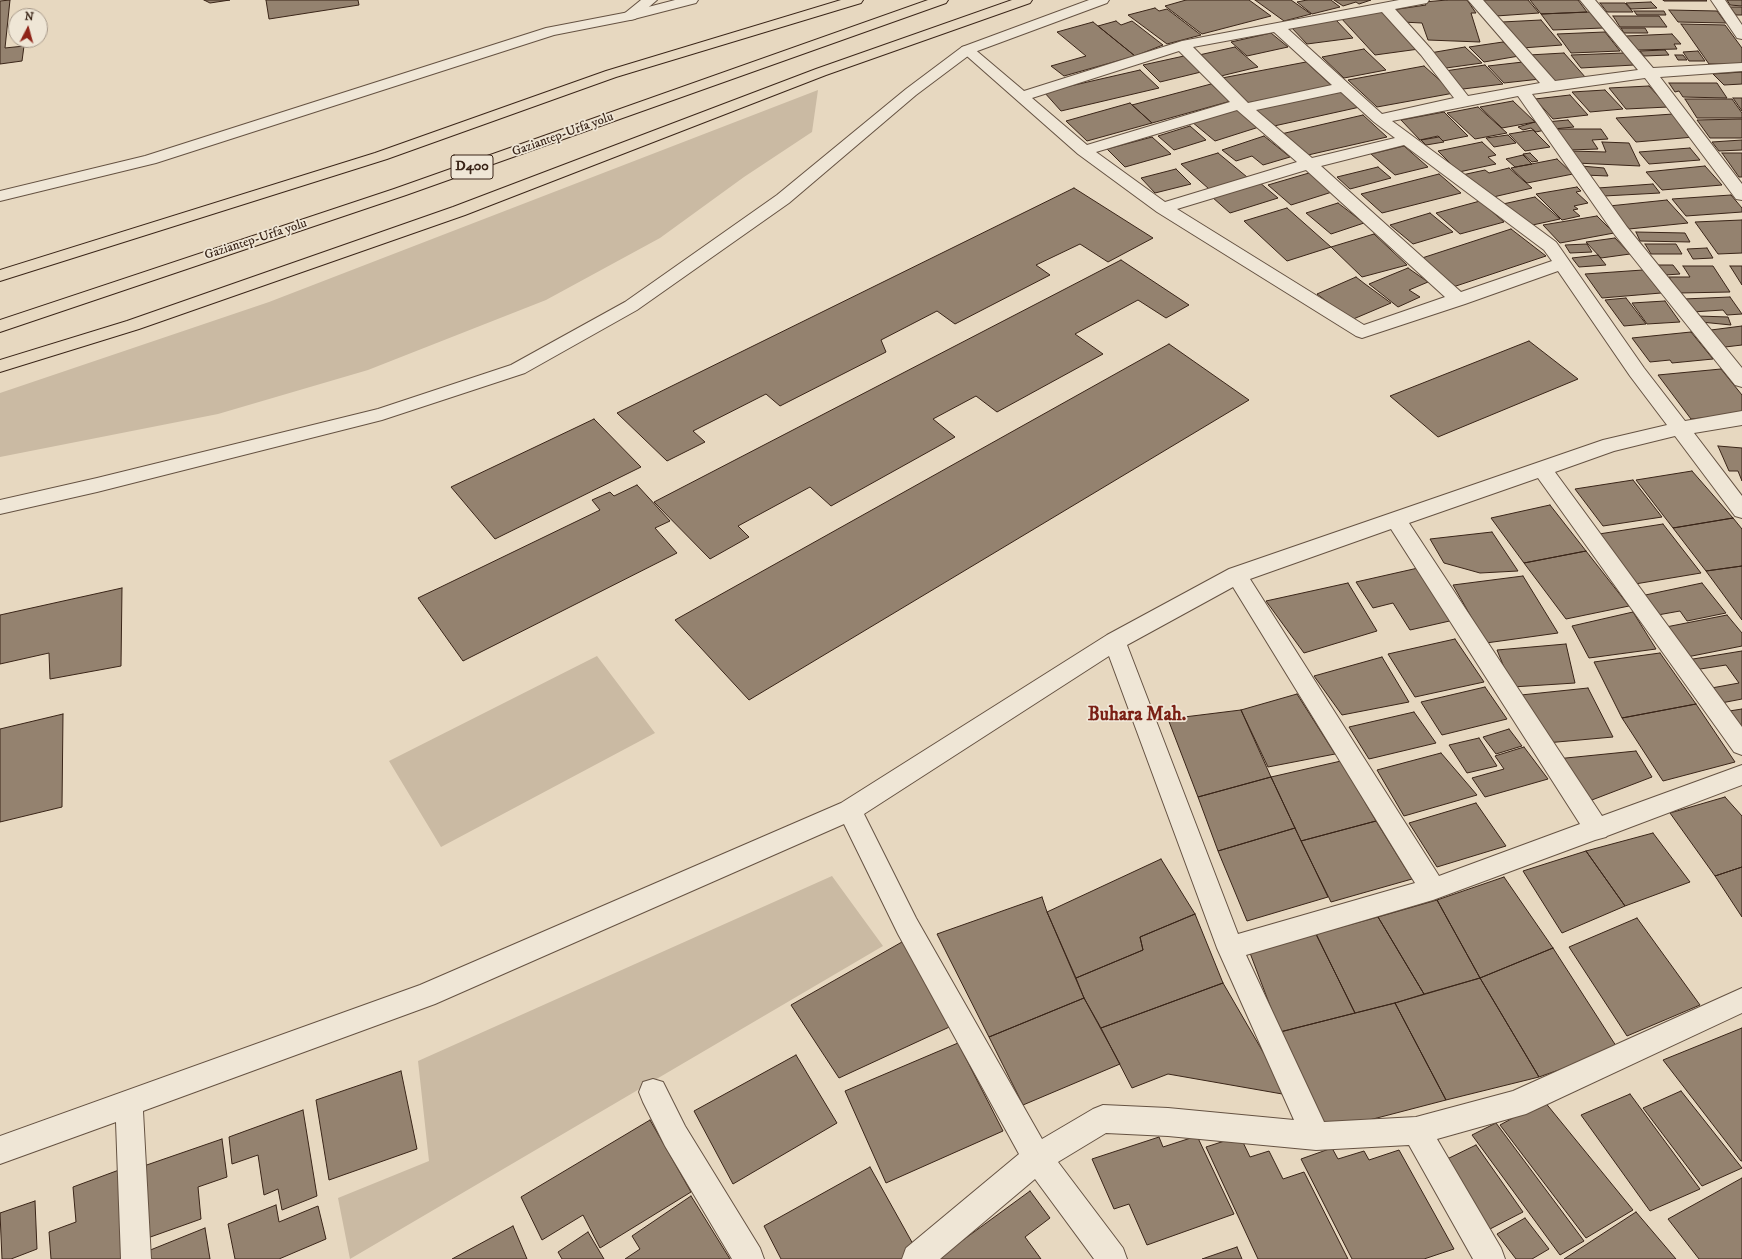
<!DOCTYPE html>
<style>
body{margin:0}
#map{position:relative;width:1742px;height:1259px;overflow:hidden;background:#e7d8c0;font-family:"IM FELL DW Pica",serif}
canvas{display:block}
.north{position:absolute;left:8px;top:8px;width:40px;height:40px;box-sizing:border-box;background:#efe6d6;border:1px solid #a7998a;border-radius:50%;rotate:6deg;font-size:11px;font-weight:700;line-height:16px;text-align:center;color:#3a2518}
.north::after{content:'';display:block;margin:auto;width:14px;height:18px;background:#8f2418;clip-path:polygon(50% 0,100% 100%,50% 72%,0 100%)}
</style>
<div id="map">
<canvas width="1742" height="1259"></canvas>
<div class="north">N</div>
</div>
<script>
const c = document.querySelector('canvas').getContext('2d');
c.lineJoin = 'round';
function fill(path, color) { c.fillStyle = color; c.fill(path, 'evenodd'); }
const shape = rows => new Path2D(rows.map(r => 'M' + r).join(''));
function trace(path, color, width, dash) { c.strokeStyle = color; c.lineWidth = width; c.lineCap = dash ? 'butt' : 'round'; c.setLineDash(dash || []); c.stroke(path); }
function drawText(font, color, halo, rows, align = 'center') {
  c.font = font + ' "IM FELL DW Pica",serif'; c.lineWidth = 3.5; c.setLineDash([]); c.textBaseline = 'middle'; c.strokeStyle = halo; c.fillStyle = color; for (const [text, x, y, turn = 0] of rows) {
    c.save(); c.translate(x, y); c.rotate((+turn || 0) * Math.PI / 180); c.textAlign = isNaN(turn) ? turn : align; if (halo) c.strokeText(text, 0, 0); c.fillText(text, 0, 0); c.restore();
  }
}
fill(shape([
 [818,90,812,132,744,177,660,238,546,300,368,370,218,414,0,457,0,393,269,302],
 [597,656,655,733,441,847,389,761],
 [832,876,883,946,350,1259,338,1198,429,1161,418,1061]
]), '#cabaa3');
const building = shape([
 [10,0,5,48,24,46,22,61,0,64,0,1,10,0],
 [204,0,230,0,210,3,204,0],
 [266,0,358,0,359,5,269,19,266,0],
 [1186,0,1249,0,1271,16,1202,34,1165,6,1186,0],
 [1255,0,1291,0,1311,14,1284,21,1255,0],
 [1307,0,1331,0,1340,7,1312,14,1297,2,1307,0],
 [1334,0,1371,0,1359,4,1356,2,1343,6,1334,0],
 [1447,0,1467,0,1476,13,1471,13,1480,42,1428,40,1422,23,1402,22,1392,10,1426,5,1424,2,1447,0],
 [1483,0,1528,0,1539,13,1496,16,1483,0],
 [1530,0,1578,0,1587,12,1541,14,1530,0],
 [1663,0,1706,0,1707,1,1664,1,1663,0],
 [1727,0,1742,0,1742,6,1730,5,1727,0],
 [1651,2,1657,8,1631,9,1626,3,1651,2],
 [1600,3,1625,3,1633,12,1607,12,1600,3],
 [1730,7,1742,7,1742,15,1736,15,1730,7],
 [1155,8,1159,11,1167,9,1201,35,1167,44,1128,15,1155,8],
 [1669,10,1717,11,1726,23,1678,22,1669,10],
 [1382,11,1419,49,1375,55,1340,17,1382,11],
 [1634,11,1664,11,1666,15,1637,15,1634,11],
 [1590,12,1603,28,1553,30,1541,14,1590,12],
 [1613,16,1659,16,1667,27,1620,27,1613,16],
 [1335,19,1353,38,1307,44,1290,26,1335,19],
 [1541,20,1562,45,1522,48,1502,22,1541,20],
 [1116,21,1121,25,1132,21,1163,45,1135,56,1098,26,1116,21],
 [1093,22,1135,56,1064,76,1051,66,1086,56,1057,32,1093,22],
 [1681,24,1725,25,1742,48,1742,64,1709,64,1681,24],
 [1621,28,1645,28,1648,33,1624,33,1621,28],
 [1605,32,1620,51,1571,53,1557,34,1605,32],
 [1271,33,1288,47,1247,56,1231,42,1271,33],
 [1672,34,1681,44,1674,44,1677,49,1638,50,1626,36,1672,34],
 [1503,42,1519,56,1484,62,1469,47,1503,42],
 [1235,47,1258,67,1221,76,1199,55,1235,47],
 [1465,47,1482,63,1446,68,1430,53,1465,47],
 [1364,49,1386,70,1344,78,1322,57,1364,49],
 [1665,50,1669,55,1644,56,1640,51,1665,50],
 [1698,51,1705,61,1689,61,1683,52,1698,51],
 [1564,53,1586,78,1551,81,1529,55,1564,53],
 [1624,53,1634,65,1581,68,1571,55,1624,53],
 [1675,55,1683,55,1687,60,1678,60,1675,55],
 [1184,56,1201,72,1160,82,1143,65,1184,56],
 [1306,62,1332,86,1247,103,1222,78,1306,62],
 [1523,62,1540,79,1504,83,1488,66,1523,62],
 [1485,65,1503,84,1463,89,1445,71,1485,65],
 [1424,66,1454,93,1377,107,1348,80,1424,66],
 [1140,70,1159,88,1061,111,1044,92,1140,70],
 [1742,72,1742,84,1724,85,1713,74,1742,72],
 [1669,83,1717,83,1727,98,1683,97,1679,91,1675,92,1669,83],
 [1211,84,1231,101,1152,123,1132,105,1211,84],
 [1649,86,1668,107,1626,109,1609,88,1649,86],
 [1605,90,1623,109,1590,112,1572,92,1605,90],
 [1341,92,1360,107,1274,126,1253,110,1341,92],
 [1570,95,1588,115,1553,119,1535,99,1570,95],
 [1733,98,1742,98,1742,111,1733,98],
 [1685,99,1732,99,1742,113,1742,118,1697,118,1685,99],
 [1513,101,1535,122,1502,128,1480,107,1513,101],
 [1130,103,1152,123,1087,141,1066,121,1130,103],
 [1478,107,1507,133,1475,139,1447,113,1478,107],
 [1237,109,1259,127,1215,141,1192,122,1237,109],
 [1444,112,1468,136,1443,141,1438,136,1420,140,1401,120,1444,112],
 [1673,114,1694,137,1636,142,1616,118,1673,114],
 [1363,115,1387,137,1308,155,1281,134,1363,115],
 [1742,119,1742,138,1710,138,1697,120,1742,119],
 [1568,120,1574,127,1553,129,1546,122,1568,120],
 [1535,122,1545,130,1536,132,1531,128,1523,130,1518,127,1535,122],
 [1190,126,1206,140,1174,150,1158,136,1190,126],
 [1557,129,1601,129,1608,139,1592,140,1598,149,1569,150,1557,129],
 [1533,130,1550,147,1525,151,1509,134,1533,130],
 [1508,135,1516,143,1494,147,1486,138,1508,135],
 [1264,136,1290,157,1263,165,1252,156,1236,161,1222,150,1264,136],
 [1152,137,1171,154,1125,167,1107,149,1152,137],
 [1439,137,1444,142,1426,145,1421,140,1439,137],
 [1742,140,1742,150,1719,151,1712,142,1742,140],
 [1482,142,1496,155,1488,157,1496,164,1459,172,1438,151,1482,142],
 [1602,142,1629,143,1640,166,1576,163,1571,151,1606,152,1602,142],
 [1404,146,1428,167,1395,175,1371,154,1404,146],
 [1690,148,1700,160,1649,164,1639,152,1690,148],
 [1218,153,1247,177,1209,189,1181,164,1218,153],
 [1530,153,1538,161,1532,162,1523,154,1530,153],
 [1722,153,1742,153,1742,177,1739,177,1722,153],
 [1523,155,1532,164,1515,167,1506,159,1523,155],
 [1557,159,1573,174,1527,183,1511,168,1557,159],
 [1581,166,1604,168,1608,176,1584,175,1581,166],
 [1705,166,1722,185,1662,190,1646,172,1705,166],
 [1378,167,1391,178,1350,189,1337,177,1378,167],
 [1509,168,1532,188,1489,198,1462,175,1485,170,1489,173,1509,168],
 [1176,169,1191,184,1155,193,1141,178,1176,169],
 [1309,173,1332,192,1291,205,1268,185,1309,173],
 [1439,174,1461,193,1382,213,1361,194,1439,174],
 [1259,182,1278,198,1230,213,1212,197,1259,182],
 [1653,184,1660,193,1604,196,1598,188,1653,184],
 [1577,187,1581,191,1576,192,1588,203,1574,206,1578,209,1573,210,1580,216,1562,220,1536,194,1577,187],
 [1074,188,1153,238,1108,262,1080,244,1036,265,1050,275,955,324,937,311,881,340,886,352,780,406,766,394,693,431,705,442,667,461,617,413,1074,188],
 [1731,195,1742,208,1742,212,1686,216,1672,199,1731,195],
 [1535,197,1560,219,1528,226,1503,204,1535,197],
 [1667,200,1688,223,1629,229,1609,206,1667,200],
 [1480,201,1504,222,1460,234,1436,213,1480,201],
 [1338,203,1364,223,1331,234,1306,213,1338,203],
 [1287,208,1331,247,1287,261,1244,221,1287,208],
 [1430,213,1453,232,1413,244,1390,225,1430,213],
 [1597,216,1614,233,1560,243,1543,225,1597,216],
 [1742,220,1742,253,1718,254,1695,222,1742,220],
 [1511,229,1546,256,1453,287,1419,259,1511,229],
 [1636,232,1685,233,1690,242,1640,241,1636,232],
 [1374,234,1407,265,1362,277,1331,247,1374,234],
 [1615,238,1630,254,1601,258,1586,242,1615,238],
 [1587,244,1592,252,1570,253,1565,245,1587,244],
 [1645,244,1676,244,1682,254,1651,254,1645,244],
 [1707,248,1713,258,1693,259,1687,249,1707,248],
 [1598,255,1606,265,1579,267,1572,258,1598,255],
 [1121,260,1189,305,1166,318,1138,300,1075,334,1103,354,997,412,976,396,933,419,955,437,831,506,810,487,738,526,749,537,710,559,654,502,1121,260],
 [1658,265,1673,265,1680,274,1665,275,1658,265],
 [1683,266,1713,266,1730,292,1679,293,1669,277,1690,277,1683,266],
 [1730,266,1742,266,1742,285,1730,266],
 [1408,268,1428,282,1409,290,1420,297,1398,307,1369,284,1408,268],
 [1643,270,1661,293,1602,298,1585,274,1643,270],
 [1356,277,1365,284,1391,303,1351,320,1317,294,1356,277],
 [1730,297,1742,314,1727,315,1723,310,1692,312,1684,299,1730,297],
 [1626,298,1646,324,1624,326,1605,300,1626,298],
 [1665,301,1680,322,1647,324,1632,303,1665,301],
 [1698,316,1728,317,1731,325,1701,322,1698,316],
 [1742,326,1742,345,1725,347,1711,330,1742,326],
 [1691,332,1713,359,1672,363,1670,360,1650,362,1632,338,1691,332],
 [1529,341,1578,379,1438,437,1390,396,1529,341],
 [1169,344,1249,400,749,700,675,620,1169,344],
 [1721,369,1742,395,1742,414,1691,419,1658,375,1721,369],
 [594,419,641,467,495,539,451,487,594,419],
 [1718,446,1742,448,1742,481,1738,471,1729,471,1718,446],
 [1692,471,1733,518,1673,528,1636,480,1692,471],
 [1633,480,1662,517,1603,526,1575,489,1633,480],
 [637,485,670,521,655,528,677,553,463,661,418,598,600,510,592,500,610,492,614,496,637,485],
 [1550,505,1586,551,1524,563,1491,518,1550,505],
 [1733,518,1742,529,1742,566,1706,571,1673,528,1733,518],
 [1663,524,1701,573,1635,584,1599,534,1663,524],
 [1492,532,1518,571,1480,573,1444,563,1430,539,1492,532],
 [1586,551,1629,606,1566,619,1524,563,1586,551],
 [1742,566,1742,620,1706,571,1742,566],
 [1418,568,1454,620,1410,630,1393,603,1373,608,1356,582,1418,568],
 [1523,576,1558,633,1486,643,1453,585,1523,576],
 [1348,583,1377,631,1304,653,1266,601,1348,583],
 [1702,583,1726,613,1687,621,1680,611,1652,616,1636,597,1702,583],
 [122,588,121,666,50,679,49,653,0,664,0,615,122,588],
 [1633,612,1656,649,1589,658,1572,626,1633,612],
 [1727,615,1742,633,1742,646,1687,657,1666,627,1727,615],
 [1455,639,1484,682,1415,697,1388,654,1455,639],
 [1566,644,1575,683,1512,687,1497,650,1566,644],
 [1742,651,1742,699,1716,704,1706,689,1739,683,1726,665,1694,670,1687,660,1742,651],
 [1660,653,1696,704,1622,718,1594,662,1660,653],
 [1382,657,1409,702,1342,715,1314,676,1382,657],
 [1485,687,1507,719,1442,735,1421,702,1485,687],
 [1588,688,1613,737,1546,743,1521,695,1588,688],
 [1297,694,1335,754,1268,767,1241,710,1297,694],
 [1696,704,1735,762,1663,781,1622,718,1696,704],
 [1742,709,1742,738,1723,712,1742,709],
 [1241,710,1271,777,1198,797,1168,719,1241,710],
 [1414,712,1436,743,1369,759,1349,727,1414,712],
 [63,714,62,807,0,822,0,729,63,714],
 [1509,729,1522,746,1496,754,1483,737,1509,729],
 [1479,738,1497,766,1467,773,1449,745,1479,738],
 [1524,747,1548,779,1485,797,1472,778,1504,769,1495,756,1524,747],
 [1636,751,1652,777,1584,803,1556,759,1636,751],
 [1441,753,1477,795,1404,816,1377,770,1441,753],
 [1341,761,1376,821,1301,841,1271,777,1341,761],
 [1271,777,1295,828,1218,851,1198,797,1271,777],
 [1725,797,1742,816,1742,867,1715,876,1670,813,1725,797],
 [1476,803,1506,846,1437,867,1409,823,1476,803],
 [1376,821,1412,879,1331,902,1301,841,1376,821],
 [1295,828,1328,897,1247,921,1218,851,1295,828],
 [1653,833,1690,882,1625,906,1586,851,1653,833],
 [1586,851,1625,906,1562,933,1523,871,1586,851],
 [1161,859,1195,914,1140,937,1143,950,1076,978,1047,912,1161,859],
 [1742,867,1742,917,1715,876,1742,867],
 [1504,877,1553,948,1480,978,1437,900,1504,877],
 [1042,897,1047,912,1084,998,989,1037,937,934,1042,897],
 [1437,900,1480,978,1424,994,1378,917,1437,900],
 [1195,914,1223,983,1101,1028,1084,998,1076,978,1143,950,1140,937,1195,914],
 [1378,917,1424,994,1395,1003,1355,1013,1316,934,1378,917],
 [1637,918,1700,1005,1627,1036,1569,947,1637,918],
 [1316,934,1355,1013,1280,1032,1250,953,1316,934],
 [902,942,958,1023,839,1078,791,1005,902,942],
 [1553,948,1618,1049,1539,1077,1480,978,1553,948],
 [1480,978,1539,1077,1446,1100,1395,1003,1480,978],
 [1223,983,1288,1095,1168,1074,1132,1088,1101,1028,1223,983],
 [1084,998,1120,1064,1023,1105,989,1037,1084,998],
 [1395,1003,1446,1100,1327,1131,1280,1032,1395,1003],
 [1742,1028,1742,1161,1741,1161,1663,1060,1742,1028],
 [958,1043,1003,1131,886,1183,845,1091,958,1043],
 [796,1055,837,1123,733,1184,694,1111,796,1055],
 [401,1071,417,1149,329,1180,316,1100,401,1071],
 [1681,1091,1742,1168,1702,1186,1643,1108,1681,1091],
 [1630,1094,1700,1189,1650,1211,1581,1115,1630,1094],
 [1544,1101,1633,1210,1586,1238,1500,1125,1544,1101],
 [303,1110,317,1196,282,1210,278,1189,264,1195,258,1155,232,1164,229,1137,303,1110],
 [650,1120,691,1192,600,1248,583,1215,542,1240,521,1197,650,1120],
 [1496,1123,1584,1241,1560,1255,1472,1135,1496,1123],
 [1197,1136,1234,1214,1147,1245,1129,1204,1114,1209,1092,1159,1159,1137,1163,1147,1197,1136],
 [1240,1136,1250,1157,1269,1151,1283,1179,1304,1172,1348,1259,1258,1259,1206,1147,1240,1136],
 [222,1139,227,1177,198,1187,201,1219,142,1240,138,1168,222,1139],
 [1476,1145,1523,1212,1490,1229,1443,1161,1476,1145],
 [1332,1148,1338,1159,1364,1151,1369,1160,1399,1150,1454,1249,1424,1259,1352,1259,1301,1159,1332,1148],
 [870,1167,918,1253,907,1259,781,1259,764,1226,870,1167],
 [119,1170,127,1259,51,1259,49,1232,76,1222,73,1187,119,1170],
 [1742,1178,1742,1259,1699,1259,1668,1219,1742,1178],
 [1030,1191,1050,1218,1025,1237,1041,1259,937,1259,1030,1191],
 [691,1196,730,1259,625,1259,640,1249,632,1236,691,1196],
 [35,1201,37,1249,11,1259,2,1259,0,1213,35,1201],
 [276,1205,279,1222,318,1206,326,1239,279,1259,235,1259,228,1224,276,1205],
 [1636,1212,1676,1259,1564,1259,1636,1212],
 [1525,1218,1549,1249,1532,1259,1516,1259,1497,1234,1525,1218],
 [513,1226,527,1259,452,1259,513,1226],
 [205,1228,210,1259,139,1259,138,1255,205,1228],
 [588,1232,604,1259,562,1259,558,1252,588,1232],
 [1237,1247,1242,1259,1202,1259,1237,1247]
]);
fill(building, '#94826f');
trace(building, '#3a2518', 1);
const minor = shape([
 [641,0,657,0,635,19,630,20,625,19,623,16,625,13,641,0],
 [1399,0,1429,0,1427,3,1395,9,1431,49,1468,96,1540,83,1468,0,1483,0,1555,81,1638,70,1580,0,1595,0,1653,68,1742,63,1742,71,1660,77,1742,184,1742,200,1736,199,1645,78,1532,94,1627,227,1742,368,1742,387,1735,385,1615,235,1518,96,1392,121,1556,242,1644,368,1685,421,1742,411,1742,425,1694,433,1742,496,1742,518,1735,516,1675,436,1614,451,1555,472,1742,727,1742,755,1734,752,1538,478,1409,523,1602,816,1742,765,1742,785,1607,836,1606,837,1595,840,1433,900,1246,955,1324,1122,1416,1117,1513,1091,1742,988,1742,1013,1526,1114,1437,1139,1501,1248,1505,1259,1473,1259,1409,1145,1316,1150,1168,1136,1106,1133,1058,1162,1123,1248,1127,1259,1094,1259,1035,1179,940,1259,902,1259,906,1248,1019,1154,898,934,844,824,435,1004,143,1111,151,1259,121,1259,116,1122,0,1164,0,1136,420,985,841,803,1107,635,1229,569,1603,440,1667,425,1630,376,1558,271,1465,304,1368,336,1362,338,1356,336,1157,212,1078,154,960,50,962,47,967,46,972,47,1024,91,1182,41,1399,0],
 [1382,12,1421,55,1454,98,1382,114,1288,29,1382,12],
 [1274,32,1332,85,1248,103,1193,47,1274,32],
 [1179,51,1230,102,1087,145,1032,98,1179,51],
 [1341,92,1374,122,1395,138,1312,158,1256,110,1341,92],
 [1237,110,1297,162,1165,202,1096,152,1237,110],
 [1404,145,1544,250,1552,261,1461,292,1321,166,1404,145],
 [1306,170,1445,297,1364,325,1177,209,1306,170],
 [1391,529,1580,824,1439,876,1250,579,1391,529],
 [1233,587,1415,883,1238,934,1127,645,1233,587],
 [1109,656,1217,948,1294,1120,1168,1108,1103,1105,1093,1109,1042,1139,916,918,864,814,1109,656],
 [1711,0,1725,0,1742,25,1742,39,1737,38,1711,0],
 [653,1079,663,1082,685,1126,760,1248,764,1259,732,1259,665,1146,643,1102,639,1092,643,1082,653,1079]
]);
const tertiary = shape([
 [675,0,698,0,696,3,630,20,554,35,156,163,0,201,0,191,145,156,546,28,629,12,675,0],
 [1089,0,1109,0,1107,3,972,53,916,95,789,203,637,310,525,373,382,420,97,492,0,514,0,500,97,478,378,409,511,365,625,302,777,195,906,89,962,47,1089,0]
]);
const trunk = shape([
 [841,0,863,0,861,3,616,77,387,159,0,281,0,270,375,153,606,71,841,0],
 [928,0,948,0,946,3,406,195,0,332,0,320,394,189,928,0],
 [1012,0,1032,0,1030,3,826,75,465,215,139,329,0,372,0,360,127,321,453,207,816,69,1012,0]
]);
trace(minor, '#655242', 2);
trace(tertiary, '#655242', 2);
trace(trunk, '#3a2518', 2);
fill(minor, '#efe6d6');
fill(tertiary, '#efe6d6');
fill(trunk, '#e7d8c0');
drawText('13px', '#3a2518', '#efe6d6', [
 ["Gaziantep-Urfa yolu",563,135,-20],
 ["Gaziantep-Urfa yolu",256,240,-18]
]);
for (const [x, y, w] of [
 [472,167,42]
]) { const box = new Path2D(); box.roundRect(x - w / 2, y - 12, w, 24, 3); c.fillStyle = '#efe6d6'; c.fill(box); trace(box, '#3a2518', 1); }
drawText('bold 14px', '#3a2518', null, [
 ["D400",472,167]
]);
drawText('bold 19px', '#7a1f14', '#efe6d6', [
 ["Buhara Mah.",1137,716]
]);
</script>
